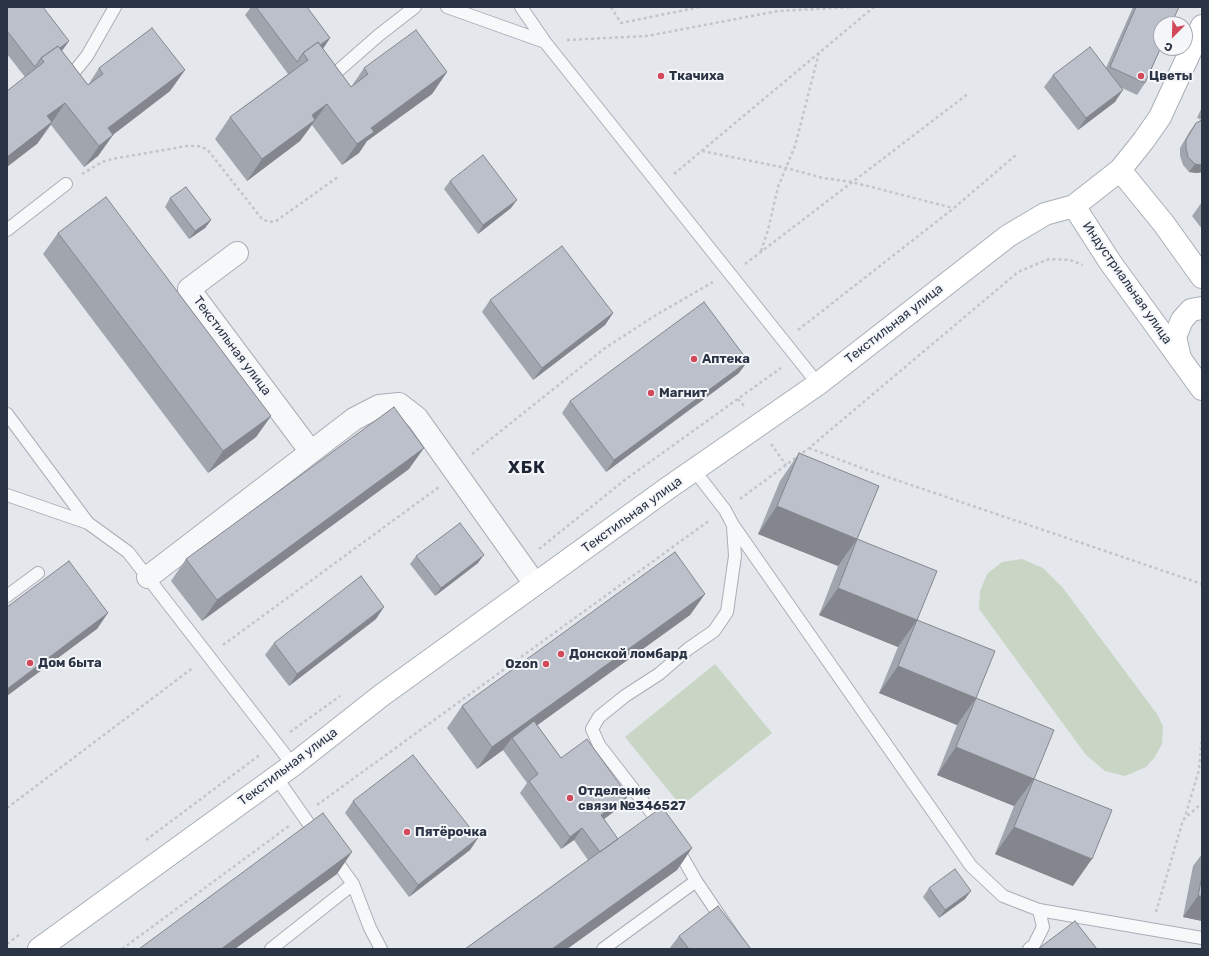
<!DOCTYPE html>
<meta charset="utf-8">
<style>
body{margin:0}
#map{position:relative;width:1209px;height:956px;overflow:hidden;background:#e4e7ec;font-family:Rubik,sans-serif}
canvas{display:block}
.frame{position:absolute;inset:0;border:8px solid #2b3445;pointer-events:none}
.north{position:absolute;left:1153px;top:16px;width:40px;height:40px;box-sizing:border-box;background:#f4f6f9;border:1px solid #a4a8b1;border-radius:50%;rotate:203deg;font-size:11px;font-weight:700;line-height:16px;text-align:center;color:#2b3445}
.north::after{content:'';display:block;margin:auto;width:14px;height:18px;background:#d1495b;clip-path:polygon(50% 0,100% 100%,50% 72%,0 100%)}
</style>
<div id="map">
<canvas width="1209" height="956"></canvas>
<div class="frame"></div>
<div class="north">С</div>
</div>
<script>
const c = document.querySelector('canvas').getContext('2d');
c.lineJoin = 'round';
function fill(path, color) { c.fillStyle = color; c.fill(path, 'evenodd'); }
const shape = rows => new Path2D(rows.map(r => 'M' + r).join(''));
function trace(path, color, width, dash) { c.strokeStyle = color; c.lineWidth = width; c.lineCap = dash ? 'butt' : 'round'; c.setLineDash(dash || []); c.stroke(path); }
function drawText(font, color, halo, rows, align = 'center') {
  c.font = font + ' Rubik,sans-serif'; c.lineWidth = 4; c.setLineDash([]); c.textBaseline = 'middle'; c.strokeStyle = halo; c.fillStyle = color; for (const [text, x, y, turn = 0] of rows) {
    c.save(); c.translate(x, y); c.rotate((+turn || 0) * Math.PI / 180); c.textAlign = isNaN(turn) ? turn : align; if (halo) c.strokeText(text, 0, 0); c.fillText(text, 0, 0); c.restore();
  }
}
fill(shape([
 [1022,559,1043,568,1063,588,1157,714,1163,726,1162,744,1155,757,1146,767,1125,776,1105,771,1086,755,979,609,980,591,987,574,1002,562],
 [715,664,772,733,681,806,625,737]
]), '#c9d6c5');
const lane = shape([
 [447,7,545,42,818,384],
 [521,7,545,42],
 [70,77,87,56,115,7],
 [331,77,379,35,415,7],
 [7,230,66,184],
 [7,414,88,523],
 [694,470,725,510,733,525,971,866,1003,896,1039,910,1202,938],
 [7,495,88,523,128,552,293,765],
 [7,596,38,573],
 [276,777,318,837],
 [662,826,599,745,592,729,599,717,625,696,659,674,688,649,714,631,727,612,735,556,733,526],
 [676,846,696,881,742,949],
 [353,884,370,928,381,949],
 [271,949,353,884,332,855],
 [603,949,696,881],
 [1029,949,1034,945,1043,927,1039,910]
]);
const street = shape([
 [237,253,189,289,311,452],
 [148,577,354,419,379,406,399,404,417,418,535,584]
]);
const secondary = shape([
 [1120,170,1164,224,1202,277],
 [1074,206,1110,262,1202,389],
 [1180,358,1175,337,1182,320,1191,310,1202,308],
 [39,949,293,765,382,695,668,488,818,384,1008,236,1045,214,1074,206,1120,170,1144,140,1160,117,1202,26]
]);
trace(lane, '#a9aeb7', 14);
trace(street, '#a9aeb7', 24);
trace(secondary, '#a9aeb7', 24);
trace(shape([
 [611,7,621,23,700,7],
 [567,40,647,36,778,11,854,7],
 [702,151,786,168,823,178,852,182,953,208],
 [82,174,102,162,112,159,187,146,198,146,207,149,262,219,269,222,276,221,338,177],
 [674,174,874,7],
 [761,251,768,230,778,187,795,146,819,53],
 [745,264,969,93],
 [798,330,954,208,1017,154],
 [738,399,745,407],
 [771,444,786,465],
 [809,448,867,470,1202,584],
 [472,454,605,348,656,315,713,282],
 [740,499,809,448,1018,272,1049,259,1070,260,1083,265],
 [539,549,626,479,781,368],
 [223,645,439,487],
 [290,732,340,696],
 [317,805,710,520],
 [7,808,194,667],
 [1184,820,1199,770,1202,735],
 [146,840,261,754],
 [1156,912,1183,820,1202,803],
 [7,944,19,935],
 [122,949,289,826]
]), '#c2c5cb', 2.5, [3, 3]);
trace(lane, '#f7f8fa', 12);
trace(street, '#f7f8fa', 22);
trace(secondary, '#fff', 22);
fill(shape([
 [7,7,69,41,62,51,88,85,99,68,185,70,170,91,113,135,98,156,84,167,51,125,37,144,25,77,7,54],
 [251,7,307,7,330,38,323,49,351,87,364,68,447,72,432,94,367,141,359,153,342,165,312,125,300,141,247,181,215,139,230,117,288,74,245,15],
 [1133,7,1179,7,1145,83,1137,95,1122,88,1115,102,1078,130,1044,87,1053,75,1106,68],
 [1202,107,1202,172,1197,173,1189,172,1183,165,1180,156,1180,148,1190,131,1196,123,1202,120,1197,118],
 [450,181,511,208,478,234,444,189],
 [170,198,211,220,205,228,189,239,165,207],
 [1202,202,1202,229,1192,216],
 [58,233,271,416,256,437,208,473,43,254],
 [490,300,613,313,605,325,533,380,482,312],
 [739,373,606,472,562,413,570,401],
 [799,453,857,539,917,620,898,647,819,615,838,566,758,534,780,481],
 [409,469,202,621,171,581,186,559],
 [416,556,478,563,435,596,410,564],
 [705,594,690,615,537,725,561,758,619,808,604,819,618,839,692,848,677,870,567,949,465,949,588,860,574,840,561,849,520,793,527,783,503,750,477,769,447,728,462,706],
 [376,619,289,686,265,655,274,643],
 [917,620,976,698,1034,779,1073,886,995,854,1014,806,937,775,957,725,879,693,898,647],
 [353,801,478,838,470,850,409,897,345,813],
 [1202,854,1202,921,1183,917,1193,866],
 [929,888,965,899,939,918,923,897],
 [679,936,751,949,669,949]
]), '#a1a5ae');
fill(shape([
 [330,38,322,50,308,60,306,56],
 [69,41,60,53,44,62,43,61],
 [185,70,170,91,98,146,108,128],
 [447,72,432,94,367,141,359,153,342,165,357,144,371,128],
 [1123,90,1115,102,1078,130,1086,118],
 [65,103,37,144,7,167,7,157,47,116],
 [327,104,300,141,247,181,262,159,312,115],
 [113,135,98,156,84,167,99,146],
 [1195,164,1202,165,1202,172,1197,173,1189,172],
 [517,200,511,208,478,234,483,225],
 [211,220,205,228,189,239,195,231],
 [613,313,605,325,533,380,542,368],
 [748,361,739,373,606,472,614,460],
 [271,416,256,437,208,473,223,451],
 [424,448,409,469,202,621,217,600],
 [777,506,857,539,838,566,758,534],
 [484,555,478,563,435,596,441,588],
 [838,588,917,620,898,647,819,615],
 [705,594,690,615,514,742,512,738,503,750,477,769,492,747],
 [384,607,376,619,289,686,297,674],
 [108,613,97,629,7,696,7,689],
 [898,666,976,698,957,725,879,693],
 [956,747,1034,779,1014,806,937,775],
 [628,796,619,808,593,827,601,815],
 [1014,827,1092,859,1073,886,995,854],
 [582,828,574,840,561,849,570,837],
 [478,838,470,850,409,897,418,885],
 [692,848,677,870,567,949,552,949],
 [352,852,337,874,235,949,221,949],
 [971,891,965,899,939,918,945,910],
 [1198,896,1202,896,1202,921,1183,917]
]), '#83868d');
const building = shape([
 [7,7,43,7,69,41,60,48,58,46,41,58,35,67,7,31,7,7],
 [256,7,307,7,330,38,320,45,318,42,303,53,297,62,256,7],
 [1136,7,1179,7,1171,24,1161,24,1161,47,1145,83,1110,67,1136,7],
 [152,28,185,70,108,128,113,135,99,146,65,103,47,116,52,122,7,157,7,91,44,62,41,58,58,46,88,85,103,74,99,68,152,28],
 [416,30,447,72,371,128,374,132,357,144,327,104,312,115,315,120,262,159,230,117,308,60,303,53,318,42,351,87,368,74,364,68,416,30],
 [1090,47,1123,90,1086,118,1053,75,1090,47],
 [1202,120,1202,165,1195,164,1188,157,1186,148,1186,140,1196,123,1202,120],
 [483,155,517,200,483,225,450,181,483,155],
 [186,187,211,220,195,231,170,198,186,187],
 [106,197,271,416,223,451,58,233,106,197],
 [562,246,613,313,542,368,490,300,562,246],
 [704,302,748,361,614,460,570,401,704,302],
 [394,407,424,448,217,600,186,559,394,407],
 [799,453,879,486,857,539,777,506,799,453],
 [460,523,484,555,441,588,416,556,460,523],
 [857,539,937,571,917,620,838,588,857,539],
 [675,552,705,594,492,747,462,706,675,552],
 [69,561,108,613,7,689,7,607,69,561],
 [361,576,384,607,297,674,274,643,361,576],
 [917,620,995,651,976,698,898,666,917,620],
 [976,698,1054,730,1034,779,956,747,976,698],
 [534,721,561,758,587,739,628,796,601,815,618,839,600,852,582,828,570,837,529,781,538,774,512,738,534,721],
 [413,755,478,838,418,885,353,801,413,755],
 [1034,779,1112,810,1092,859,1014,827,1034,779],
 [662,807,692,848,552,949,465,949,662,807],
 [323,813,352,852,221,949,139,949,323,813],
 [955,869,971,891,945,910,929,888,955,869],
 [1202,876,1202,896,1198,896,1202,876],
 [718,906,751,949,689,949,679,936,718,906],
 [1075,921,1097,949,1038,949,1075,921]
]);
fill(building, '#bbc0ca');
trace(building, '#83868d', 1);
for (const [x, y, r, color] of [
 [661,76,4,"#d1495b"],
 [1141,76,4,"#d1495b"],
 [694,359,4,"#d1495b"],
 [651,393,4,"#d1495b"],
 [561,654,4,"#d1495b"],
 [30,663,4,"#d1495b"],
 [546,664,4,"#d1495b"],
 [570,798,4,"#d1495b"],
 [407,832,4,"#d1495b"]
]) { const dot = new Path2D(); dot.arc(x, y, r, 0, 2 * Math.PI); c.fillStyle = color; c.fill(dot); trace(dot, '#f4f6f9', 1.5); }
drawText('bold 13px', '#2b3445', '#f4f6f9', [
 ["Ткачиха",669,76],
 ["Цветы",1149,76],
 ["Аптека",702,359],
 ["Магнит",659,393],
 ["Донской ломбард",569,654],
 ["Дом быта",38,663],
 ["Ozon",538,664,"right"],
 ["Отделение",578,791],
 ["связи №346527",578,806],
 ["Пятёрочка",415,832]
], 'left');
drawText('13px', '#2b3445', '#f4f6f9', [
 ["Индустриальная улица",1127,283,55],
 ["Текстильная улица",894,324,-38],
 ["Текстильная улица",232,346,53],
 ["Текстильная улица",632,515,-36],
 ["Текстильная улица",288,767,-37]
]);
c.letterSpacing = '1px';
drawText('bold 17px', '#1d2536', '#f4f6f9', [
 ["ХБК",527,468]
]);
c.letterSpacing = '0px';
</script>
